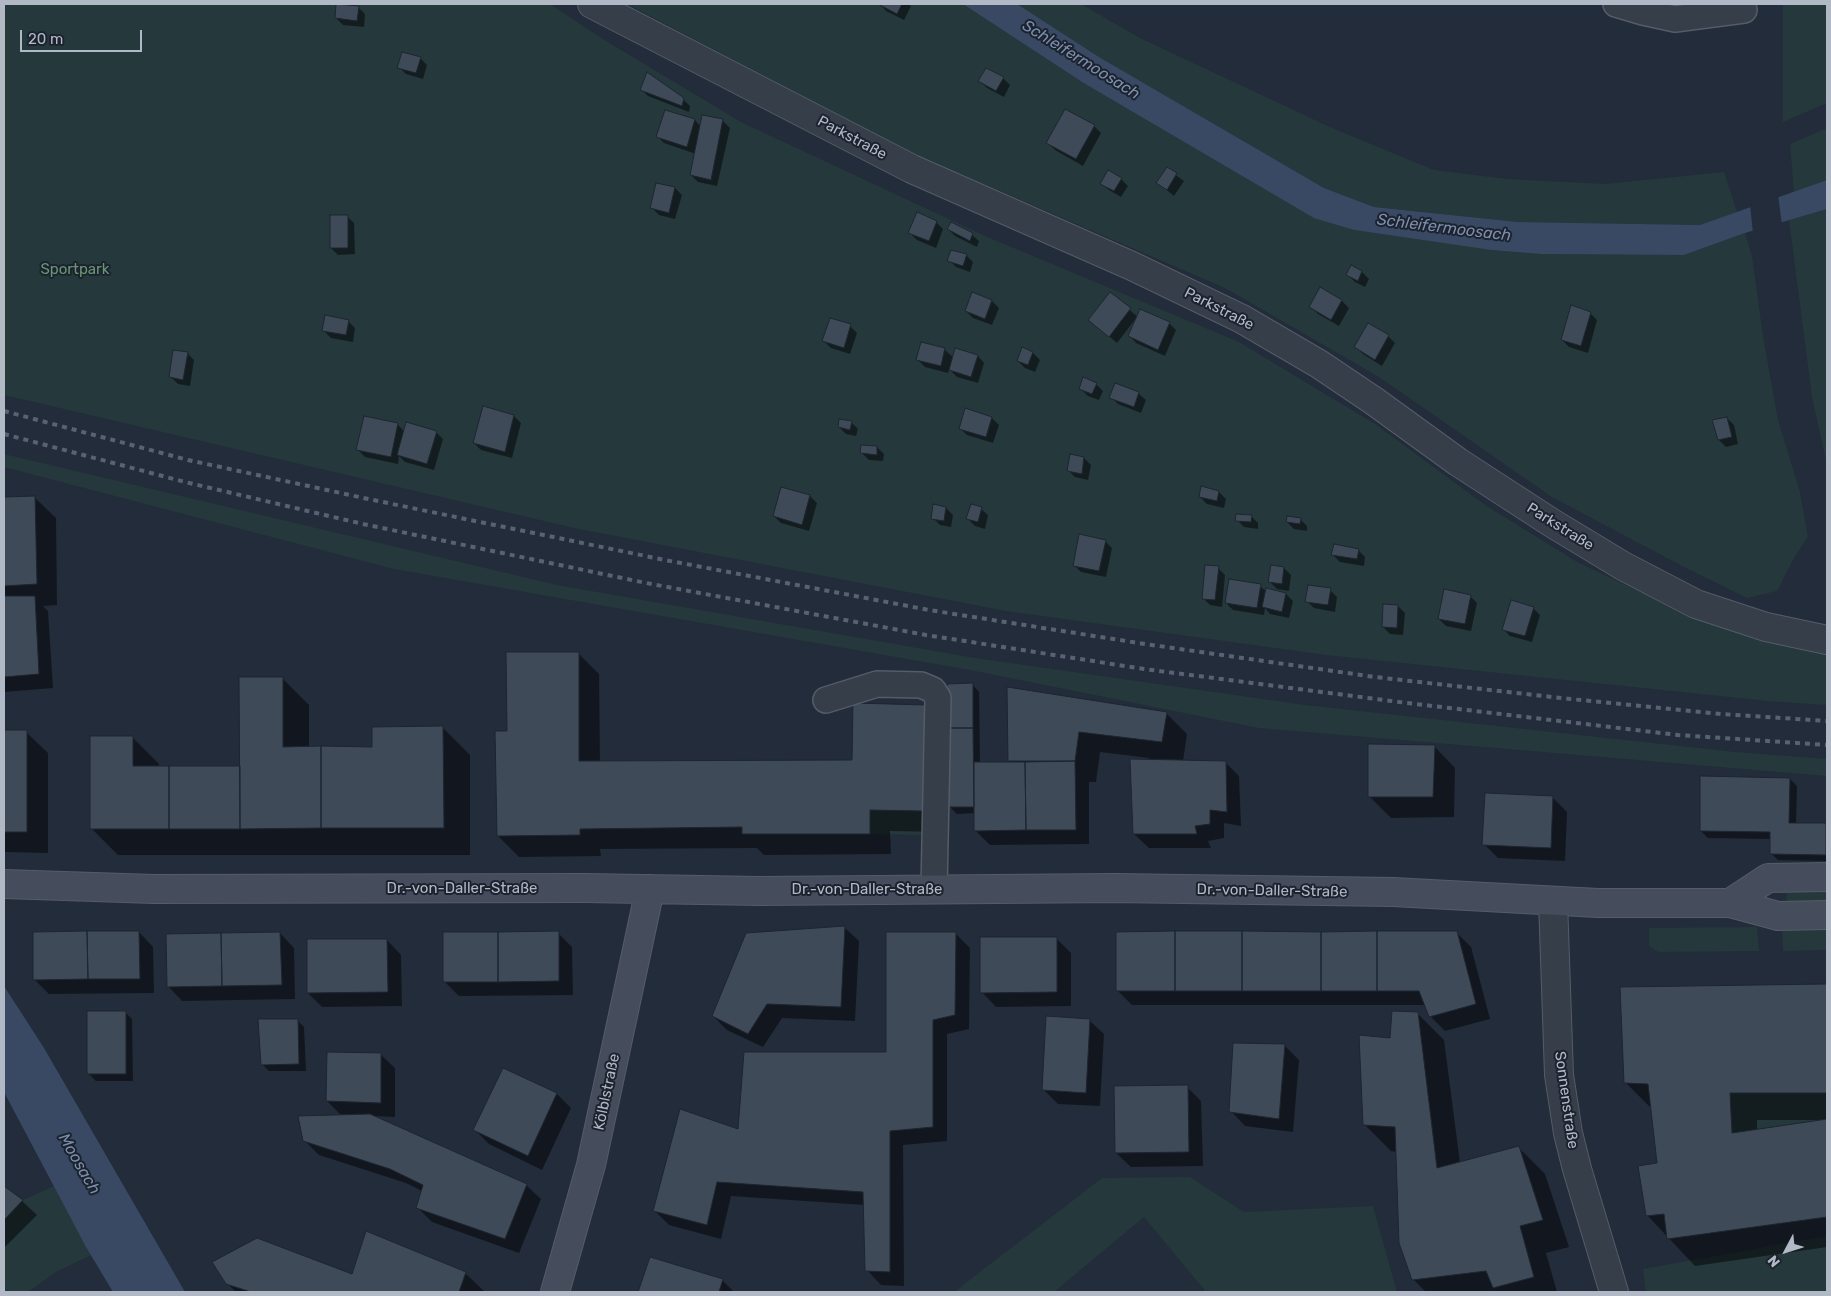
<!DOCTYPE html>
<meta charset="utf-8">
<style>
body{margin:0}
#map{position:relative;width:1831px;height:1296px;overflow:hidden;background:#232c3a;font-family:Rubik,sans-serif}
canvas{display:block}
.frame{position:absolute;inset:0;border:5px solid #b2b9c6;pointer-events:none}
.north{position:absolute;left:1761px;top:1226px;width:50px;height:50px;-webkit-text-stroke:4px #1c232f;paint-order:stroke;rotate:230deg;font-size:14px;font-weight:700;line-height:20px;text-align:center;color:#b2b9c6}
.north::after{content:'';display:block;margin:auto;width:18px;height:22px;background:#b2b9c6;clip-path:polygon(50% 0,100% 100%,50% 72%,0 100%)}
.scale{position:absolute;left:20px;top:30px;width:122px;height:22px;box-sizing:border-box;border:2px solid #b2b9c6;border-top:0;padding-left:6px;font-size:15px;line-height:18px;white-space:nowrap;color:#b2b9c6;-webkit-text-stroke:4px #1c232f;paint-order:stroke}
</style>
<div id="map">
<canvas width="1831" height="1296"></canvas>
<div class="frame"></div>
<div class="north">N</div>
<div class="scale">20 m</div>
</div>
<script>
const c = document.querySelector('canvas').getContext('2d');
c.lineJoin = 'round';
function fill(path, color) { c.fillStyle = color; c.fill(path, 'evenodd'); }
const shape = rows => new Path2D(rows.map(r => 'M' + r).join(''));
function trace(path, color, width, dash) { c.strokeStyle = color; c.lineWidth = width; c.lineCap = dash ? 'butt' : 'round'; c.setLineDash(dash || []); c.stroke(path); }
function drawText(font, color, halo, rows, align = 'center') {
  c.font = font + ' Rubik,sans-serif'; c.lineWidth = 4; c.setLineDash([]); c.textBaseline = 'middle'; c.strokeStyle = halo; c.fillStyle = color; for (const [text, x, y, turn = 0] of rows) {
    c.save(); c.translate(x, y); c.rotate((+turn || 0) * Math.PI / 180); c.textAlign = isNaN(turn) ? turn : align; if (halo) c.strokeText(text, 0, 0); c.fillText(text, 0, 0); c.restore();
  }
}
fill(shape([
 [4,4,550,4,606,41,741,122,985,236,1239,342,1375,424,1488,507,1579,563,1684,612,1776,644,1827,653,1827,705,1768,701,1326,655,1006,611,574,528,4,395],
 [627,4,963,4,1082,82,1354,230,1491,250,1541,254,1684,255,1745,233,1752,256,1763,336,1778,420,1800,492,1808,537,1795,556,1777,591,1747,598,1684,567,1552,497,1379,377,1225,288,914,154],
 [1017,4,1081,4,1140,38,1332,128,1434,170,1507,179,1605,184,1724,172,1737,212,1701,225,1518,222,1374,207,1324,188,1099,57],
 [1783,4,1827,4,1827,103,1783,122],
 [1827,128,1827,180,1794,192,1790,144],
 [1827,209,1827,465,1812,397,1789,220],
 [4,454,557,585,975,658,1305,705,1735,752,1827,759,1827,776,1259,728,970,670,394,569,4,467],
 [870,810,924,811,924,835,870,834],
 [1827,886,1827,903,1790,903,1786,899,1787,891],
 [1827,925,1827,950,1783,951,1782,926],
 [1757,927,1759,951,1658,952,1649,946,1649,928],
 [1730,1093,1827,1093,1827,1119,1732,1133],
 [1190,1177,1244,1212,1373,1206,1397,1292,1206,1292,1144,1217,1054,1292,954,1292,1102,1178],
 [54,1186,91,1255,56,1272,28,1292,4,1292,4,1220,23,1200],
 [1827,1236,1827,1292,1646,1292,1643,1269]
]), '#25383b');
fill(shape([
 [963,4,1017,4,1099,57,1324,188,1374,207,1518,222,1700,225,1827,180,1827,209,1745,233,1684,255,1541,254,1491,250,1354,230,1314,218,1082,82],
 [4,986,44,1048,185,1292,113,1292,86,1247,4,1092]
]), '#394963');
fill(shape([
 [1778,195,1782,225,1753,233,1750,205]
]), '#232c3a');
fill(shape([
 [880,4,908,4,911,6,904,20,886,11],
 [358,7,365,14,364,27,343,25,336,18],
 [420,58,427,65,423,79,406,74,399,67],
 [1003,78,1010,85,1004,97,987,88,980,81],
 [641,89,683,99,690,106,689,112,648,96],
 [666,111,695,120,701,127,723,121,730,128,717,186,698,182,691,175,696,154,664,143,657,136],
 [1094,126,1101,133,1083,166,1055,150,1048,143],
 [1167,169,1184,181,1174,196,1158,183],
 [1121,179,1128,186,1121,197,1109,190,1102,184],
 [657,184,675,188,682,195,675,219,659,215,652,208],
 [347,216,354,223,355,254,338,255,331,248],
 [936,222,943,229,936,248,917,240,910,233],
 [951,223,972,235,979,241,977,247,955,236,948,229],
 [966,255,973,262,970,272,956,267,949,260],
 [1351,267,1362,272,1369,279,1365,287,1355,282,1348,275],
 [1321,289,1342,301,1349,308,1339,326,1318,314,1311,307],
 [1110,294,1138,317,1169,323,1176,330,1165,356,1136,343,1130,336,1137,317,1117,343,1090,320],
 [992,301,999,308,992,325,973,318,966,311],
 [1590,313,1597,320,1588,353,1569,347,1562,340],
 [348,321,355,328,353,342,331,338,324,331],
 [850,326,857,333,850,354,831,348,824,341],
 [1388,336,1395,343,1382,366,1363,354,1356,347],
 [922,344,945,350,954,358,978,356,984,363,978,383,957,377,949,369,948,373,925,367,918,360],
 [187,353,194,360,190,386,178,384,171,377],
 [1033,353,1040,360,1035,372,1025,368,1018,361],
 [1096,384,1103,391,1099,400,1088,396,1081,389],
 [1115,385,1139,394,1146,400,1141,413,1118,404,1111,397],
 [966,410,992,418,999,425,993,443,967,435,960,428],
 [514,416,521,423,512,458,481,450,474,443],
 [1727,418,1734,425,1738,444,1726,447,1719,440],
 [851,422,858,429,856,436,846,434,839,427],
 [397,424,405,432,436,432,443,439,434,470,405,462,399,456,398,464,365,457,358,450],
 [877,447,884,454,883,461,869,460,862,453],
 [1084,458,1091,465,1088,480,1075,477,1068,470],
 [782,488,810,496,817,503,809,531,781,523,774,516],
 [1219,492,1226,499,1224,508,1207,504,1200,497],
 [34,497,56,518,57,605,43,606,48,611,53,688,4,692,4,498],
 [946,508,953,515,951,527,940,525,933,518],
 [981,509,988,515,985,529,975,526,968,519],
 [1251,516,1258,523,1258,529,1244,527,1237,520],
 [1300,519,1307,526,1307,531,1294,529,1287,522],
 [1105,541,1112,548,1106,577,1081,572,1074,565],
 [1358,550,1365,557,1364,566,1340,562,1333,555],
 [1218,568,1225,575,1222,607,1210,605,1203,598],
 [1284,568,1291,575,1289,591,1277,589,1270,582],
 [1260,586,1267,592,1286,594,1293,601,1289,618,1270,614,1265,608,1264,615,1233,610,1226,603],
 [1330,590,1337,597,1335,612,1314,608,1307,601],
 [1470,596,1477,603,1471,631,1446,626,1439,619],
 [1398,606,1405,613,1403,635,1390,634,1383,627],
 [1533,608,1540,615,1532,642,1510,636,1503,629],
 [578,653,599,674,600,763,854,761,854,704,945,832,890,831,891,854,764,855,757,848,600,849,601,856,519,857,498,836,508,732],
 [282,678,309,705,309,748,374,748,443,728,470,755,470,855,118,855,91,828,132,737,159,764,159,768,241,767],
 [972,684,979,692,980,763,1011,763,1009,761,1008,689,1166,713,1187,734,1183,761,1225,762,1239,776,1241,826,1224,823,1224,838,1208,841,1211,848,1149,848,1134,834,1149,758,1100,752,1096,782,1089,782,1089,844,990,845,976,831,975,813,957,814,950,807],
 [4,731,26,732,48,753,48,853,4,852],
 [1434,746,1455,768,1454,817,1391,818,1370,797],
 [1790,779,1797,786,1796,825,1825,825,1827,827,1827,861,1778,860,1771,853,1771,839,1708,838,1701,831],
 [1552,797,1567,812,1565,861,1498,858,1484,844],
 [844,927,859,941,855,1021,782,1018,763,1047,727,1030,713,1016],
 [139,932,153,947,154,993,49,994,35,980],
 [1456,932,1471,947,1490,1019,1445,1031,1430,1016,1426,1005,1132,1005,1117,990],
 [280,933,294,948,295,999,182,1001,168,986],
 [558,933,572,947,573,995,459,996,445,982],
 [955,933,970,948,969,1029,947,1034,947,1141,903,1145,904,1286,881,1285,867,1270,865,1205,731,1196,721,1239,669,1225,655,1211,739,1131,888,1054],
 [1056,938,1071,953,1071,1006,996,1007,982,992],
 [387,940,401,955,402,1006,322,1007,308,993],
 [1827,985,1827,1247,1695,1266,1647,1215,1658,1164,1652,1109,1625,1082,1621,989],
 [1757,1120,1820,1120,1820,1122,1757,1130],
 [125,1012,132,1019,133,1081,96,1081,89,1074],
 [1417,1013,1444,1040,1460,1163,1518,1147,1545,1174,1569,1247,1546,1253,1557,1292,1426,1292,1413,1279,1397,1152,1391,1151,1364,1124,1391,1039],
 [297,1020,304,1027,306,1071,269,1071,262,1064],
 [1089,1020,1104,1034,1100,1106,1058,1104,1044,1090],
 [1284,1045,1299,1060,1293,1132,1245,1126,1231,1111],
 [380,1054,395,1068,395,1117,372,1116,526,1185,541,1199,519,1253,432,1222,418,1208,422,1191,406,1183,319,1155,304,1140,342,1116,327,1101],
 [504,1069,557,1094,571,1108,542,1170,489,1144,475,1130],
 [1187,1087,1201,1101,1203,1166,1131,1167,1116,1153],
 [4,1187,22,1201,37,1215,5,1247,4,1246],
 [651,1259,722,1280,734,1292,639,1292],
 [465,1273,485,1292,236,1292,227,1283,353,1275]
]), '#0007');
const building = shape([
 [336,4,359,6,357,21,335,18,336,4],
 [878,4,902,4,897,14,878,4],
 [402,52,421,57,416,73,397,68,402,52],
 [986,68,1004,77,996,91,978,81,986,68],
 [647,72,684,98,682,106,640,90,647,72],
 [1065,109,1095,125,1076,159,1046,143,1065,109],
 [665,110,695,119,687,147,656,137,665,110],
 [702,115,723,119,711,180,690,175,702,115],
 [1167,167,1177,173,1167,190,1156,183,1167,167],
 [1108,170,1122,178,1114,191,1100,184,1108,170],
 [656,183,675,187,669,213,650,208,656,183],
 [917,212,937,221,929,241,908,233,917,212],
 [330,215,348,215,348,248,330,248,330,215],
 [951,222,973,233,970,241,947,229,951,222],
 [951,250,967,254,963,266,947,261,951,250],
 [1351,265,1362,271,1358,281,1346,275,1351,265],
 [1320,287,1342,300,1331,320,1309,307,1320,287],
 [972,292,992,300,985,319,965,311,972,292],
 [1110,292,1131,308,1109,337,1088,320,1110,292],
 [1571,305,1591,312,1581,346,1561,340,1571,305],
 [1140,309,1170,322,1158,350,1128,336,1140,309],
 [325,315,349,320,346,335,322,331,325,315],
 [830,318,851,324,844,348,822,341,830,318],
 [1368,323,1389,335,1375,360,1354,347,1368,323],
 [921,342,945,348,941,366,916,360,921,342],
 [1022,347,1033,352,1028,365,1017,361,1022,347],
 [955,348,978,355,971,377,949,370,955,348],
 [173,350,188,352,183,380,169,377,173,350],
 [1083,377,1097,383,1092,394,1079,389,1083,377],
 [1115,383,1139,392,1134,407,1109,398,1115,383],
 [483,406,514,415,505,452,473,443,483,406],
 [965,408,992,417,986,437,959,429,965,408],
 [364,416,398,423,391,457,356,450,364,416],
 [1727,417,1732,437,1718,440,1712,420,1727,417],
 [839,419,852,421,850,430,838,427,839,419],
 [406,422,437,431,427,464,397,455,406,422],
 [861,445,877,446,877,455,860,453,861,445],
 [1070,454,1084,457,1082,474,1067,471,1070,454],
 [1201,486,1219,491,1217,501,1199,497,1201,486],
 [781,487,810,495,802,525,773,516,781,487],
 [35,496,37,584,4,586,4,497,35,496],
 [933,504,946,507,944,521,931,519,933,504],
 [971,504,982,507,978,522,966,519,971,504],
 [1236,514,1252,515,1251,522,1235,521,1236,514],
 [1287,516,1301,518,1300,524,1286,522,1287,516],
 [1079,534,1106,540,1099,571,1073,566,1079,534],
 [1334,544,1359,549,1357,559,1331,555,1334,544],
 [1205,565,1219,566,1215,600,1202,599,1205,565],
 [1271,565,1284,567,1282,584,1268,582,1271,565],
 [1229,579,1261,584,1257,608,1225,603,1229,579],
 [1308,585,1331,588,1328,605,1305,602,1308,585],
 [1266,588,1286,593,1282,612,1262,607,1266,588],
 [1444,589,1471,595,1465,624,1438,619,1444,589],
 [4,596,35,596,39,674,4,677,4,596],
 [1511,600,1534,607,1525,636,1502,630,1511,600],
 [1383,604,1398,605,1397,628,1382,627,1383,604],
 [506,652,579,652,579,761,852,760,853,703,926,705,924,811,870,810,870,834,742,834,742,827,580,829,580,835,497,836,495,731,507,731,506,652],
 [239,677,283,677,283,747,321,746,321,828,240,829,239,677],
 [973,683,973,728,948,728,947,684,973,683],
 [1007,687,1167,712,1162,742,1079,732,1075,761,1008,761,1007,687],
 [443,726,444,828,321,828,321,746,372,747,372,727,443,726],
 [948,728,973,728,974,807,949,807,948,728],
 [4,730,27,730,27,832,4,832,4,730],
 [90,736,133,736,133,766,169,766,169,829,90,829,90,736],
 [1368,744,1435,745,1433,797,1368,797,1368,744],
 [1130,759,1226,761,1227,812,1210,810,1210,824,1195,826,1197,834,1133,834,1130,759],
 [1075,761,1076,830,1026,830,1025,762,1075,761],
 [974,762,1025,762,1026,830,974,831,974,762],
 [169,766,240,766,240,829,169,829,169,766],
 [1700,776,1790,778,1789,823,1826,823,1826,855,1770,854,1770,832,1700,831,1700,776],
 [1485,793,1553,796,1551,848,1482,845,1485,793],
 [845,926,841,1007,767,1004,748,1034,712,1016,746,933,845,926],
 [87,931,139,931,140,979,88,979,87,931],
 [87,931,88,979,33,980,33,932,87,931],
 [559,931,559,981,498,982,498,932,559,931],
 [1175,931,1175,991,1116,991,1116,932,1175,931],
 [1175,931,1242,931,1242,991,1175,991,1175,931],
 [1242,931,1321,932,1321,991,1242,991,1242,931],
 [1377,931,1457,931,1476,1004,1429,1017,1419,991,1377,991,1377,931],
 [1377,931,1377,991,1321,991,1321,932,1377,931],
 [280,932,282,985,222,986,221,933,280,932],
 [443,932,498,932,498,982,443,982,443,932],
 [886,932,956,932,955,1015,933,1020,933,1127,890,1131,890,1272,865,1271,863,1192,717,1182,707,1225,653,1211,680,1109,738,1129,744,1052,886,1052,886,932],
 [221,933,222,986,167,987,166,934,221,933],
 [980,937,1057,937,1057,992,980,993,980,937],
 [307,939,387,939,388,992,307,993,307,939],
 [1827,984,1827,1093,1730,1093,1732,1133,1827,1119,1827,1217,1667,1239,1664,1214,1646,1216,1638,1166,1657,1163,1648,1084,1624,1083,1620,987,1827,984],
 [87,1011,126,1011,126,1074,87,1074,87,1011],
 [1392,1011,1418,1012,1437,1168,1519,1146,1543,1220,1520,1226,1534,1277,1493,1288,1486,1271,1412,1280,1399,1243,1395,1127,1363,1125,1359,1035,1390,1038,1392,1011],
 [1046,1016,1090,1019,1086,1093,1042,1090,1046,1016],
 [258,1019,298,1019,299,1064,261,1065,258,1019],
 [1233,1043,1285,1044,1279,1119,1229,1112,1233,1043],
 [327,1052,381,1053,381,1103,326,1101,327,1052],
 [503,1068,557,1093,528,1156,473,1130,503,1068],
 [1188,1085,1189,1152,1115,1153,1114,1086,1188,1085],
 [370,1114,527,1184,505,1239,416,1208,423,1185,390,1169,303,1141,298,1116,370,1114],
 [4,1186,23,1200,4,1220,4,1186],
 [366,1231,466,1272,459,1292,251,1292,226,1284,212,1262,257,1238,352,1274,366,1231],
 [650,1257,723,1279,719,1292,638,1292,650,1257]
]);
fill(building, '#3f4a59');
trace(building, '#1e2531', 1);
const service = shape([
 [1616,4,1643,12,1675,19,1744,10],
 [826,700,877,684,921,685,933,690,938,698,934,889]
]);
const minor = shape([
 [592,4,912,169,1132,266,1242,319,1319,364,1374,401,1458,462,1552,523,1623,566,1696,604,1766,627,1827,640],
 [1553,901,1559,1075,1568,1133,1577,1169,1614,1292]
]);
const secondary = shape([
 [4,884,154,889,585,888,760,891,1114,888,1393,892,1598,903,1730,903,1778,916,1827,915],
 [1730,903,1768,878,1827,877],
 [555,1292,591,1165,650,889]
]);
trace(service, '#555c68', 28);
trace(minor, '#555c68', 30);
trace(secondary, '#555c68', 30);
trace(service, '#363e4a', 25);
trace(minor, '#363e4a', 28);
trace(secondary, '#454d5d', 28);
trace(shape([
 [4,411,188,460,373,500,665,560,929,610,1145,644,1375,677,1570,699,1721,714,1827,721],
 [4,434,185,482,363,524,646,583,926,635,1144,669,1399,702,1678,735,1827,745]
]), '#596271', 4, [5, 5]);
drawText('15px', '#b2b9c6', '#1c232f', [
 ["Parkstraße",852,138,28],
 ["Parkstraße",1219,309,27],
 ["Parkstraße",1560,527,32],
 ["Dr.-von-Daller-Straße",462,889],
 ["Dr.-von-Daller-Straße",867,890],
 ["Dr.-von-Daller-Straße",1272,891,1],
 ["Kölblstraße",607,1092,-78],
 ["Sonnenstraße",1566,1100,82]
]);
drawText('15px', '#699675', '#1c232f', [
 ["Sportpark",75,270]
]);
drawText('italic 16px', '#7b8ead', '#1c232f', [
 ["Schleifermoosach",1081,60,32],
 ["Schleifermoosach",1444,228,7],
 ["Moosach",79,1164,60]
]);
</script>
